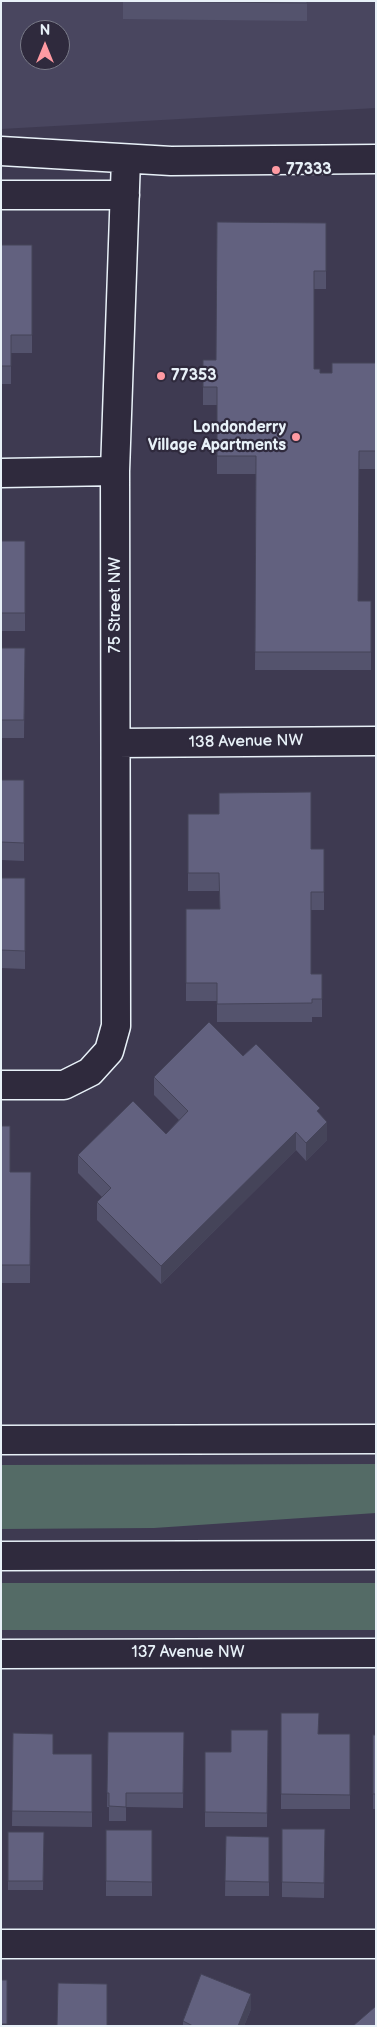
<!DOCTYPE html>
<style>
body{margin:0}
#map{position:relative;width:377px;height:2027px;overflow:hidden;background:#3e3a51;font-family:"Balsamiq Sans",sans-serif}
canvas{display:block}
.frame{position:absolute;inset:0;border:2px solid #e8f1f8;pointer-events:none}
.north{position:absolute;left:20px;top:20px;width:50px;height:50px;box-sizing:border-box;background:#2f2a3d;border:1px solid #797a88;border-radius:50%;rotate:0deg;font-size:14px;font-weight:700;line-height:20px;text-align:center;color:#e8f1f8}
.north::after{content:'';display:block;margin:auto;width:18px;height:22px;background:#ff9aa2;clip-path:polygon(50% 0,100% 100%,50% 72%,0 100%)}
</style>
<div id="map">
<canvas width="377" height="2027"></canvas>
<div class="frame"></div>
<div class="north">N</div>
</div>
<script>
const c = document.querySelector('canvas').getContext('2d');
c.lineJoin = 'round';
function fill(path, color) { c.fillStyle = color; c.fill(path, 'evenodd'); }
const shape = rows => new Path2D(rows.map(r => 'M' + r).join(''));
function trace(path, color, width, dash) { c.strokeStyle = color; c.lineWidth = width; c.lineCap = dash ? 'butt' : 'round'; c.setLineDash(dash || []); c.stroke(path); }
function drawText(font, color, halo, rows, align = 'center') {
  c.font = font + ' "Balsamiq Sans",sans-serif'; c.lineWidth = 4.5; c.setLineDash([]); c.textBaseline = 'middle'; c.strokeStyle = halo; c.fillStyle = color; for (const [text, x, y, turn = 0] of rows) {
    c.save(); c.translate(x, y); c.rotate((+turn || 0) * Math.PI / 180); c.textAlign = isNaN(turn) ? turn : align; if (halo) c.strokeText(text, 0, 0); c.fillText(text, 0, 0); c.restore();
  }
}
fill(shape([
 [1,1,376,1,376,108,1,129],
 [30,30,60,30,60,60,30,60]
]), '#49465f');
fill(shape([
 [376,1464,376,1513,154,1528,1,1529,1,1465],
 [1,1583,376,1583,376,1630,1,1630]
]), '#546b66');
const minor = shape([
 [1,151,171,161,376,159],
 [1,195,125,195],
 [1,473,115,471],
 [117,743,376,741],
 [1,1085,64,1085,90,1072,109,1051,116,1026,115,471,126,159],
 [1,1654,376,1653],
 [1,1944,376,1944]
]);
const major = shape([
 [1,1440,376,1439],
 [1,1556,376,1555]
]);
trace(minor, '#e8f1f8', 31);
trace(major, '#e8f1f8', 31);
trace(minor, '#2f2a3d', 28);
trace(major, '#2f2a3d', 28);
fill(shape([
 [123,1,307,1,307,21,123,19],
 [326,223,326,289,314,289,314,369,320,373,332,373,376,363,376,469,359,469,358,601,371,601,371,670,255,670,256,474,217,474,217,405,203,405,203,360,216,360],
 [1,245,32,245,32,353,11,353,11,384,1,384],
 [1,541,25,541,25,631,1,631],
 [1,648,25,648,24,738,1,738],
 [1,780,24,780,24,861,1,860],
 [188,814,311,849,324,849,324,910,311,910,311,974,322,974,322,1017,312,1017,312,1022,217,1022,217,1001,186,1001,186,909,220,909,219,891,188,891],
 [1,878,25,878,25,969,1,968],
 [243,1056,320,1114,327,1140,306,1161,296,1150,161,1284,97,1220,97,1202,102,1197,78,1173,78,1155,166,1134,179,1120,154,1095,154,1077],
 [1,1126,10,1172,31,1172,30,1283,1,1283],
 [281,1713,319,1734,350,1734,350,1809,281,1809],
 [268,1730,267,1827,205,1827,205,1752,231,1752],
 [108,1732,184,1732,183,1808,126,1807,126,1821,109,1821,109,1807,107,1807],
 [13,1733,53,1754,92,1754,92,1827,12,1826],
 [373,1735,376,1735,376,1809,373,1809],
 [282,1829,325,1829,324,1898,282,1897],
 [106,1830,152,1830,152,1896,106,1896],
 [8,1832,44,1832,43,1890,8,1890],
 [226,1836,269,1837,269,1896,225,1896],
 [251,2009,244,2026,183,2026,183,2021]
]), '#54536d');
fill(shape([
 [327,1122,327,1140,306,1161,306,1143],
 [296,1132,296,1150,161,1284,161,1266],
 [251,1994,251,2009,244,2026,238,2026]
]), '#454459');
const building = shape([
 [123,1,307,1,307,3,123,1],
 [217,222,326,223,326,271,314,271,314,369,320,369,320,373,332,373,332,363,376,363,376,451,359,451,358,601,371,601,371,652,255,652,256,456,217,456,217,387,203,387,203,360,216,360,217,222],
 [1,245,32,245,32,335,11,335,11,366,1,366,1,245],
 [1,541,25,541,25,613,1,613,1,541],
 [1,648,25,648,24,720,1,720,1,648],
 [1,780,24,780,24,843,1,842,1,780],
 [311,792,311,849,324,849,324,892,311,892,311,974,322,974,322,999,312,999,312,1003,217,1004,217,983,186,983,186,909,220,909,219,873,188,873,188,814,219,814,219,793,311,792],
 [1,878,25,878,25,951,1,950,1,878],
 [209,1022,243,1056,256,1044,320,1108,317,1111,327,1122,306,1143,296,1132,161,1266,97,1202,111,1188,78,1155,133,1101,166,1134,188,1111,154,1077,209,1022],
 [1,1126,10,1126,10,1172,31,1172,30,1265,1,1265,1,1126],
 [281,1713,319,1713,318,1734,350,1734,350,1795,281,1794,281,1713],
 [231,1730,268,1730,267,1813,205,1812,205,1752,231,1752,231,1730],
 [108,1732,184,1732,183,1793,126,1793,126,1807,109,1806,109,1793,107,1793,108,1732],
 [13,1733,53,1734,53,1754,92,1754,92,1812,12,1811,13,1733],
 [373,1735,376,1735,376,1794,373,1794,373,1735],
 [282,1829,325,1829,324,1883,282,1882,282,1829],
 [106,1830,152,1830,152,1882,106,1881,106,1830],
 [8,1832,44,1832,43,1881,8,1881,8,1832],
 [226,1836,269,1837,269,1882,225,1881,226,1836],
 [201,1974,251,1994,238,2026,193,2026,183,2021,201,1974],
 [1,1980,7,1980,7,2024,1,2024,1,1980],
 [58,1983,107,1984,107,2026,57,2026,58,1983],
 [376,2006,376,2026,353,2026,376,2006]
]);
fill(building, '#62617f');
trace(building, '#454459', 1);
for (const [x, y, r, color] of [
 [276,170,5,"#ff9aa2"],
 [161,376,5,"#ff9aa2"],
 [296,437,5,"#ff9aa2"]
]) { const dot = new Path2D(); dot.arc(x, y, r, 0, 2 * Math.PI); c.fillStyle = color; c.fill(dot); trace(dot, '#2f2a3d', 2); }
drawText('bold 16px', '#e8f1f8', '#2f2a3d', [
 ["77333",286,170],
 ["77353",171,376],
 ["Londonderry",286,428,"right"],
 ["Village Apartments",286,446,"right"]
], 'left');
drawText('16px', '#e8f1f8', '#2f2a3d', [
 ["75 Street NW",116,605,-90],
 ["138 Avenue NW",246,742,-1],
 ["137 Avenue NW",188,1653]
]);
</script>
